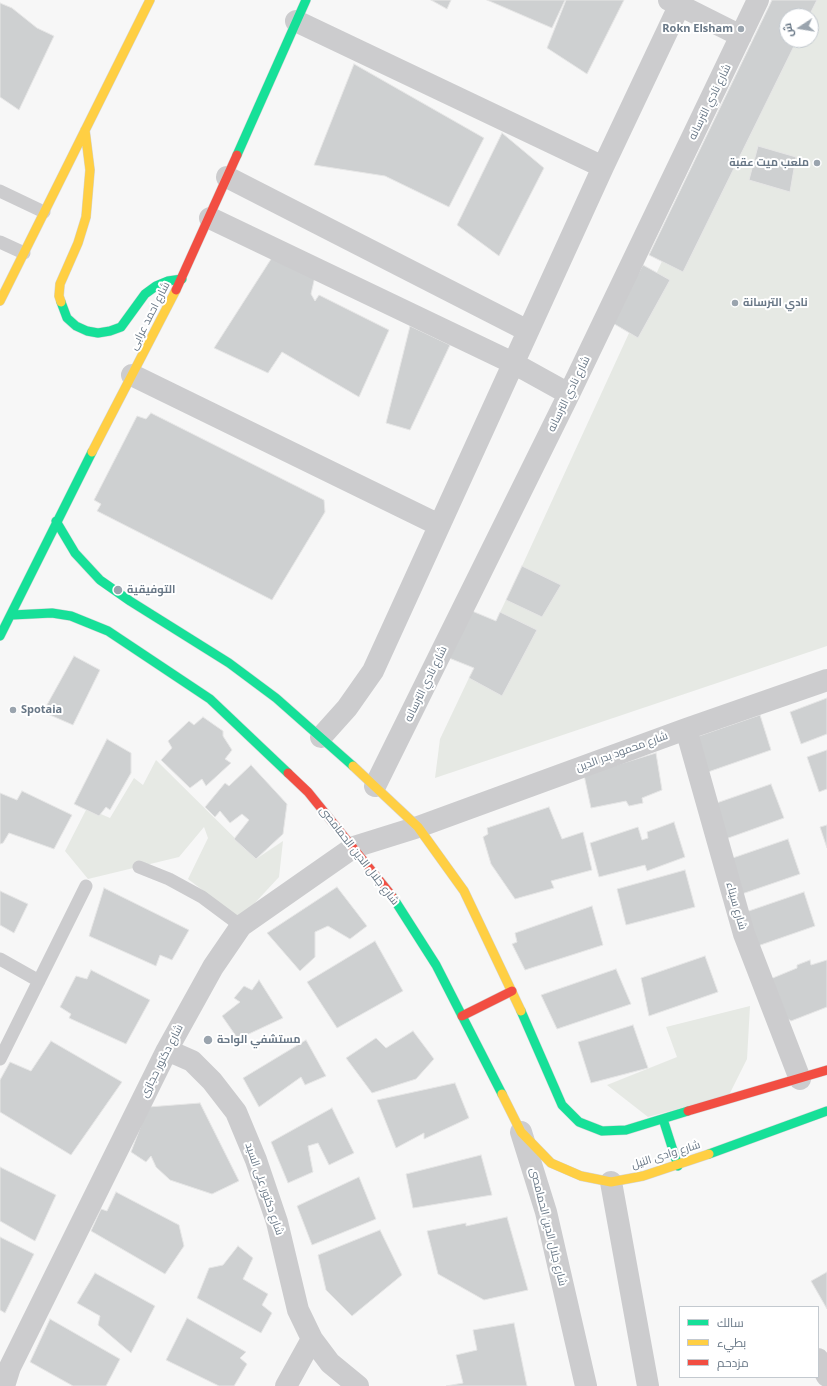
<!DOCTYPE html>
<meta charset="utf-8">
<style>
body{margin:0}
#map{position:relative;width:827px;height:1386px;overflow:hidden;background:#f7f7f7;font-family:"Open Sans",Cairo,sans-serif}
canvas{display:block}
.legend{position:absolute;left:679px;top:1306px;width:140px;height:72px;box-sizing:border-box;background:#fff;border:1px solid #c3c9cf;margin:0;padding:5px 7px;list-style:none;font-size:12px;color:#687786}
.legend li{display:flex;align-items:center;gap:8px;height:20px}
.legend b{width:20px;border:1px solid #c3c9cf}
.north{position:absolute;left:779px;top:8px;width:40px;height:40px;box-sizing:border-box;background:#fff;border:1px solid #c3c9cf;border-radius:50%;rotate:258deg;font-size:11px;font-weight:700;line-height:16px;text-align:center;color:#687786}
.north::after{content:'';display:block;margin:auto;width:14px;height:18px;background:#9aa4ae;clip-path:polygon(50% 0,100% 100%,50% 72%,0 100%)}
</style>
<div id="map">
<canvas width="827" height="1386"></canvas>
<ul class="legend">
<li><b style="height:5px;background:#16e098"></b>سالك</li>
<li><b style="height:5px;background:#ffcf43"></b>بطيء</li>
<li><b style="height:5px;background:#f24e42"></b>مزدحم</li>
</ul>
<div class="north">ش</div>
</div>
<script>
const c = document.querySelector('canvas').getContext('2d');
c.lineJoin = 'round';
function fill(path, color) { c.fillStyle = color; c.fill(path, 'evenodd'); }
const shape = rows => new Path2D(rows.map(r => 'M' + r).join(''));
function trace(path, color, width, dash) { c.strokeStyle = color; c.lineWidth = width; c.lineCap = dash ? 'butt' : 'round'; c.setLineDash(dash || []); c.stroke(path); }
function drawText(font, color, halo, rows, align = 'center') {
  c.font = font + ' "Open Sans",Cairo,sans-serif'; c.lineWidth = 4; c.setLineDash([]); c.textBaseline = 'middle'; c.strokeStyle = halo; c.fillStyle = color; for (const [text, x, y, turn = 0] of rows) {
    c.save(); c.translate(x, y); c.rotate((+turn || 0) * Math.PI / 180); c.textAlign = isNaN(turn) ? turn : align; if (halo) c.strokeText(text, 0, 0); c.fillText(text, 0, 0); c.restore();
  }
}
fill(shape([
 [782,0,827,0,827,646,435,778,440,739,522,566],
 [787,16,811,16,811,40,787,40],
 [156,760,256,859,283,841,279,877,240,919,188,879,208,838,204,827,179,857,88,879,65,851,87,808,110,818,134,778,143,785],
 [750,1006,747,1059,729,1095,648,1117,607,1085,677,1057,666,1027]
]), '#e6e9e4');
const building = shape([
 [431,0,451,0,447,9,431,0],
 [487,0,565,0,552,28,487,0],
 [566,0,624,0,587,74,547,48,566,0],
 [772,0,817,0,809,16,787,16,787,40,797,40,683,272,649,255,772,0],
 [0,3,12,8,37,28,54,36,19,110,0,97,0,3],
 [354,64,484,138,449,207,385,176,314,165,354,64],
 [502,133,544,168,499,256,457,225,502,133],
 [758,146,796,157,790,192,749,180,758,146],
 [273,256,316,272,311,294,315,301,319,295,389,330,359,397,282,352,268,373,214,348,273,256],
 [643,265,670,280,638,338,611,322,643,265],
 [410,326,450,345,410,430,386,423,410,326],
 [151,413,324,500,325,512,272,600,97,511,101,504,94,500,137,416,146,419,151,413],
 [522,566,561,585,542,617,506,600,522,566],
 [472,611,496,621,500,612,537,630,502,696,469,678,474,668,449,658,472,611],
 [74,656,100,670,73,725,43,712,74,656],
 [827,698,827,734,801,744,790,712,827,698],
 [760,715,771,750,708,772,696,737,760,715],
 [203,717,223,731,223,736,232,750,225,759,231,763,206,786,202,779,190,788,161,760,172,748,168,741,189,721,194,725,203,717],
 [107,739,131,753,131,773,110,810,106,807,99,816,74,804,107,739],
 [827,750,827,789,819,792,807,757,827,750],
 [656,753,662,790,642,798,643,803,629,806,626,801,591,808,584,775,656,753],
 [251,765,287,804,283,834,256,859,234,839,249,820,242,814,230,823,220,811,215,817,205,807,225,783,229,786,251,765],
 [771,784,784,818,720,841,708,806,771,784],
 [22,791,72,815,54,849,9,833,3,843,0,844,0,793,17,800,22,791],
 [549,807,562,839,583,832,592,870,551,881,554,888,515,899,491,864,483,837,488,834,487,828,549,807],
 [674,822,685,857,647,871,645,865,599,877,590,843,638,827,642,840,648,838,647,832,674,822],
 [827,825,827,848,820,827,827,825],
 [788,839,800,874,736,896,724,861,788,839],
 [685,870,695,907,626,925,617,889,685,870],
 [337,887,367,926,350,939,328,926,315,932,315,957,300,971,267,933,337,887],
 [104,888,189,930,172,960,160,955,156,966,89,936,104,888],
 [0,891,28,904,14,933,0,925,0,891],
 [804,892,815,926,752,948,740,914,804,892],
 [592,906,603,945,525,970,512,944,517,942,515,933,592,906],
 [375,941,403,991,337,1028,307,982,375,941],
 [705,956,718,992,649,1016,641,978,705,956],
 [810,960,811,965,827,960,827,1007,791,1021,776,1011,768,980,797,968,797,965,810,960],
 [616,969,631,1004,557,1029,541,995,616,969],
 [91,970,150,1000,126,1044,69,1018,71,1014,60,1007,76,976,87,979,91,970],
 [259,980,283,1018,238,1039,222,1016,240,1002,234,998,244,986,252,990,259,980],
 [633,1025,648,1068,591,1083,578,1042,633,1025],
 [413,1031,434,1059,416,1079,372,1093,346,1058,376,1038,386,1048,413,1031],
 [306,1040,326,1076,305,1085,301,1077,259,1107,243,1078,306,1040],
 [51,1041,122,1082,71,1155,0,1112,0,1080,10,1062,31,1071,51,1041],
 [455,1083,469,1118,424,1139,424,1133,396,1148,377,1100,455,1083],
 [200,1103,239,1181,212,1194,170,1180,156,1167,151,1156,146,1162,131,1152,148,1107,200,1103],
 [332,1108,354,1153,329,1165,318,1143,308,1146,313,1172,288,1183,271,1142,332,1108],
 [481,1155,492,1195,413,1208,406,1174,481,1155],
 [0,1167,56,1195,35,1241,0,1221,0,1167],
 [359,1177,376,1219,312,1245,297,1206,359,1177],
 [116,1192,179,1225,184,1246,165,1274,91,1231,101,1209,107,1211,116,1192],
 [507,1217,528,1290,484,1300,438,1274,427,1231,466,1223,466,1226,507,1217],
 [380,1230,402,1275,352,1316,326,1290,318,1255,380,1230],
 [0,1237,34,1254,5,1313,0,1310,0,1237],
 [238,1246,253,1258,243,1279,268,1294,262,1305,272,1313,261,1333,197,1298,209,1268,223,1265,238,1246],
 [827,1272,827,1309,811,1281,827,1272],
 [95,1273,155,1306,131,1353,98,1325,100,1316,77,1303,95,1273],
 [187,1318,246,1352,240,1358,247,1364,234,1386,219,1386,166,1360,187,1318],
 [50,1319,120,1359,106,1386,73,1386,30,1362,50,1319],
 [514,1323,527,1386,446,1386,463,1383,456,1355,477,1350,473,1330,514,1323]
]);
fill(building, '#ced0d1');
trace(building, '#e6e6e6', 1);
const fast = shape([
 [237,155,306,0],
 [61,302,67,318,76,326,87,331,98,333,110,331,121,327,145,294,156,286,168,281,182,279],
 [56,521,75,553,100,580,130,601,229,663,276,698,353,766],
 [12,615,52,613,71,616,108,631,210,699,288,773],
 [0,636,92,452],
 [392,896,436,965,502,1094],
 [521,1011,562,1105,579,1122,602,1131,626,1130,688,1111],
 [663,1119,678,1166],
 [709,1154,827,1111]
]);
const slow = shape([
 [0,301,150,0],
 [61,302,59,296,60,284,78,243,86,217,90,170,85,130],
 [92,452,176,290],
 [353,766,418,827,464,891,521,1011],
 [502,1094,521,1132,551,1163,581,1176,611,1182,643,1176,709,1154]
]);
const jam = shape([
 [176,290,237,155],
 [288,773,308,792,392,896],
 [462,1016,512,991],
 [688,1111,827,1070]
]);
trace(fast, '#d4d5d6', 10);
trace(slow, '#d4d5d6', 10);
trace(jam, '#d4d5d6', 10);
trace(shape([
 [0,191,44,212],
 [0,242,24,253],
 [139,867,169,879,202,897,241,926],
 [0,959,39,981],
 [0,1059,86,886]
]), '#ccccce', 13);
trace(shape([
 [669,0,741,36],
 [296,21,603,167],
 [227,177,528,331],
 [210,218,513,363,569,394],
 [132,375,439,525],
 [686,729,744,934,800,1079],
 [321,737,347,708,373,671,603,167,682,0],
 [375,786,569,394,758,0],
 [167,1050,192,1061,212,1081,236,1112,256,1160,277,1222,298,1310,312,1339,330,1363,358,1386],
 [521,1132,546,1212,586,1386],
 [611,1182,648,1386],
 [818,1359,827,1376],
 [4,1386,10,1367,167,1050,213,967,241,926,354,847,418,827,686,729,827,680],
 [286,1386,312,1339]
]), '#ccccce', 22);
trace(fast, '#16e098', 9);
trace(slow, '#ffcf43', 9);
trace(jam, '#f24e42', 9);
for (const [x, y, r, color] of [
 [741,29,4,"#9aa4ae"],
 [817,163,4,"#9aa4ae"],
 [735,303,4,"#9aa4ae"],
 [118,590,5,"#9aa4ae"],
 [13,710,4,"#9aa4ae"],
 [208,1040,5,"#9aa4ae"]
]) { const dot = new Path2D(); dot.arc(x, y, r, 0, 2 * Math.PI); c.fillStyle = color; c.fill(dot); trace(dot, '#fff', 1.5); }
drawText('bold 11px', '#687786', '#fff', [
 ["Rokn Elsham",733,29,"right"],
 ["ملعب ميت عقبة",809,163,"right"],
 ["نادي الترسانة",743,303],
 ["التوفيقية",127,590],
 ["Spotaia",21,710],
 ["مستشفي الواحة",217,1040]
], 'left');
drawText('11px', '#687786', '#fff', [
 ["شارع نادي الترسانه",710,102,-64],
 ["شارع احمد عرابى",150,316,-63],
 ["شارع نادي الترسانه",569,394,-64],
 ["شارع نادي الترسانه",426,684,-64],
 ["شارع محمود بدر الدين",622,752,-20],
 ["شارع جلال الدين الحمامصى",359,856,52],
 ["شارع سيناء",736,906,74],
 ["شارع دكتور حجازى",162,1061,-63],
 ["شارع وادى النيل",666,1155,-17],
 ["شارع دكتور على السيد",264,1189,71],
 ["شارع جلال الدين الحمامصى",548,1227,76]
]);
</script>
